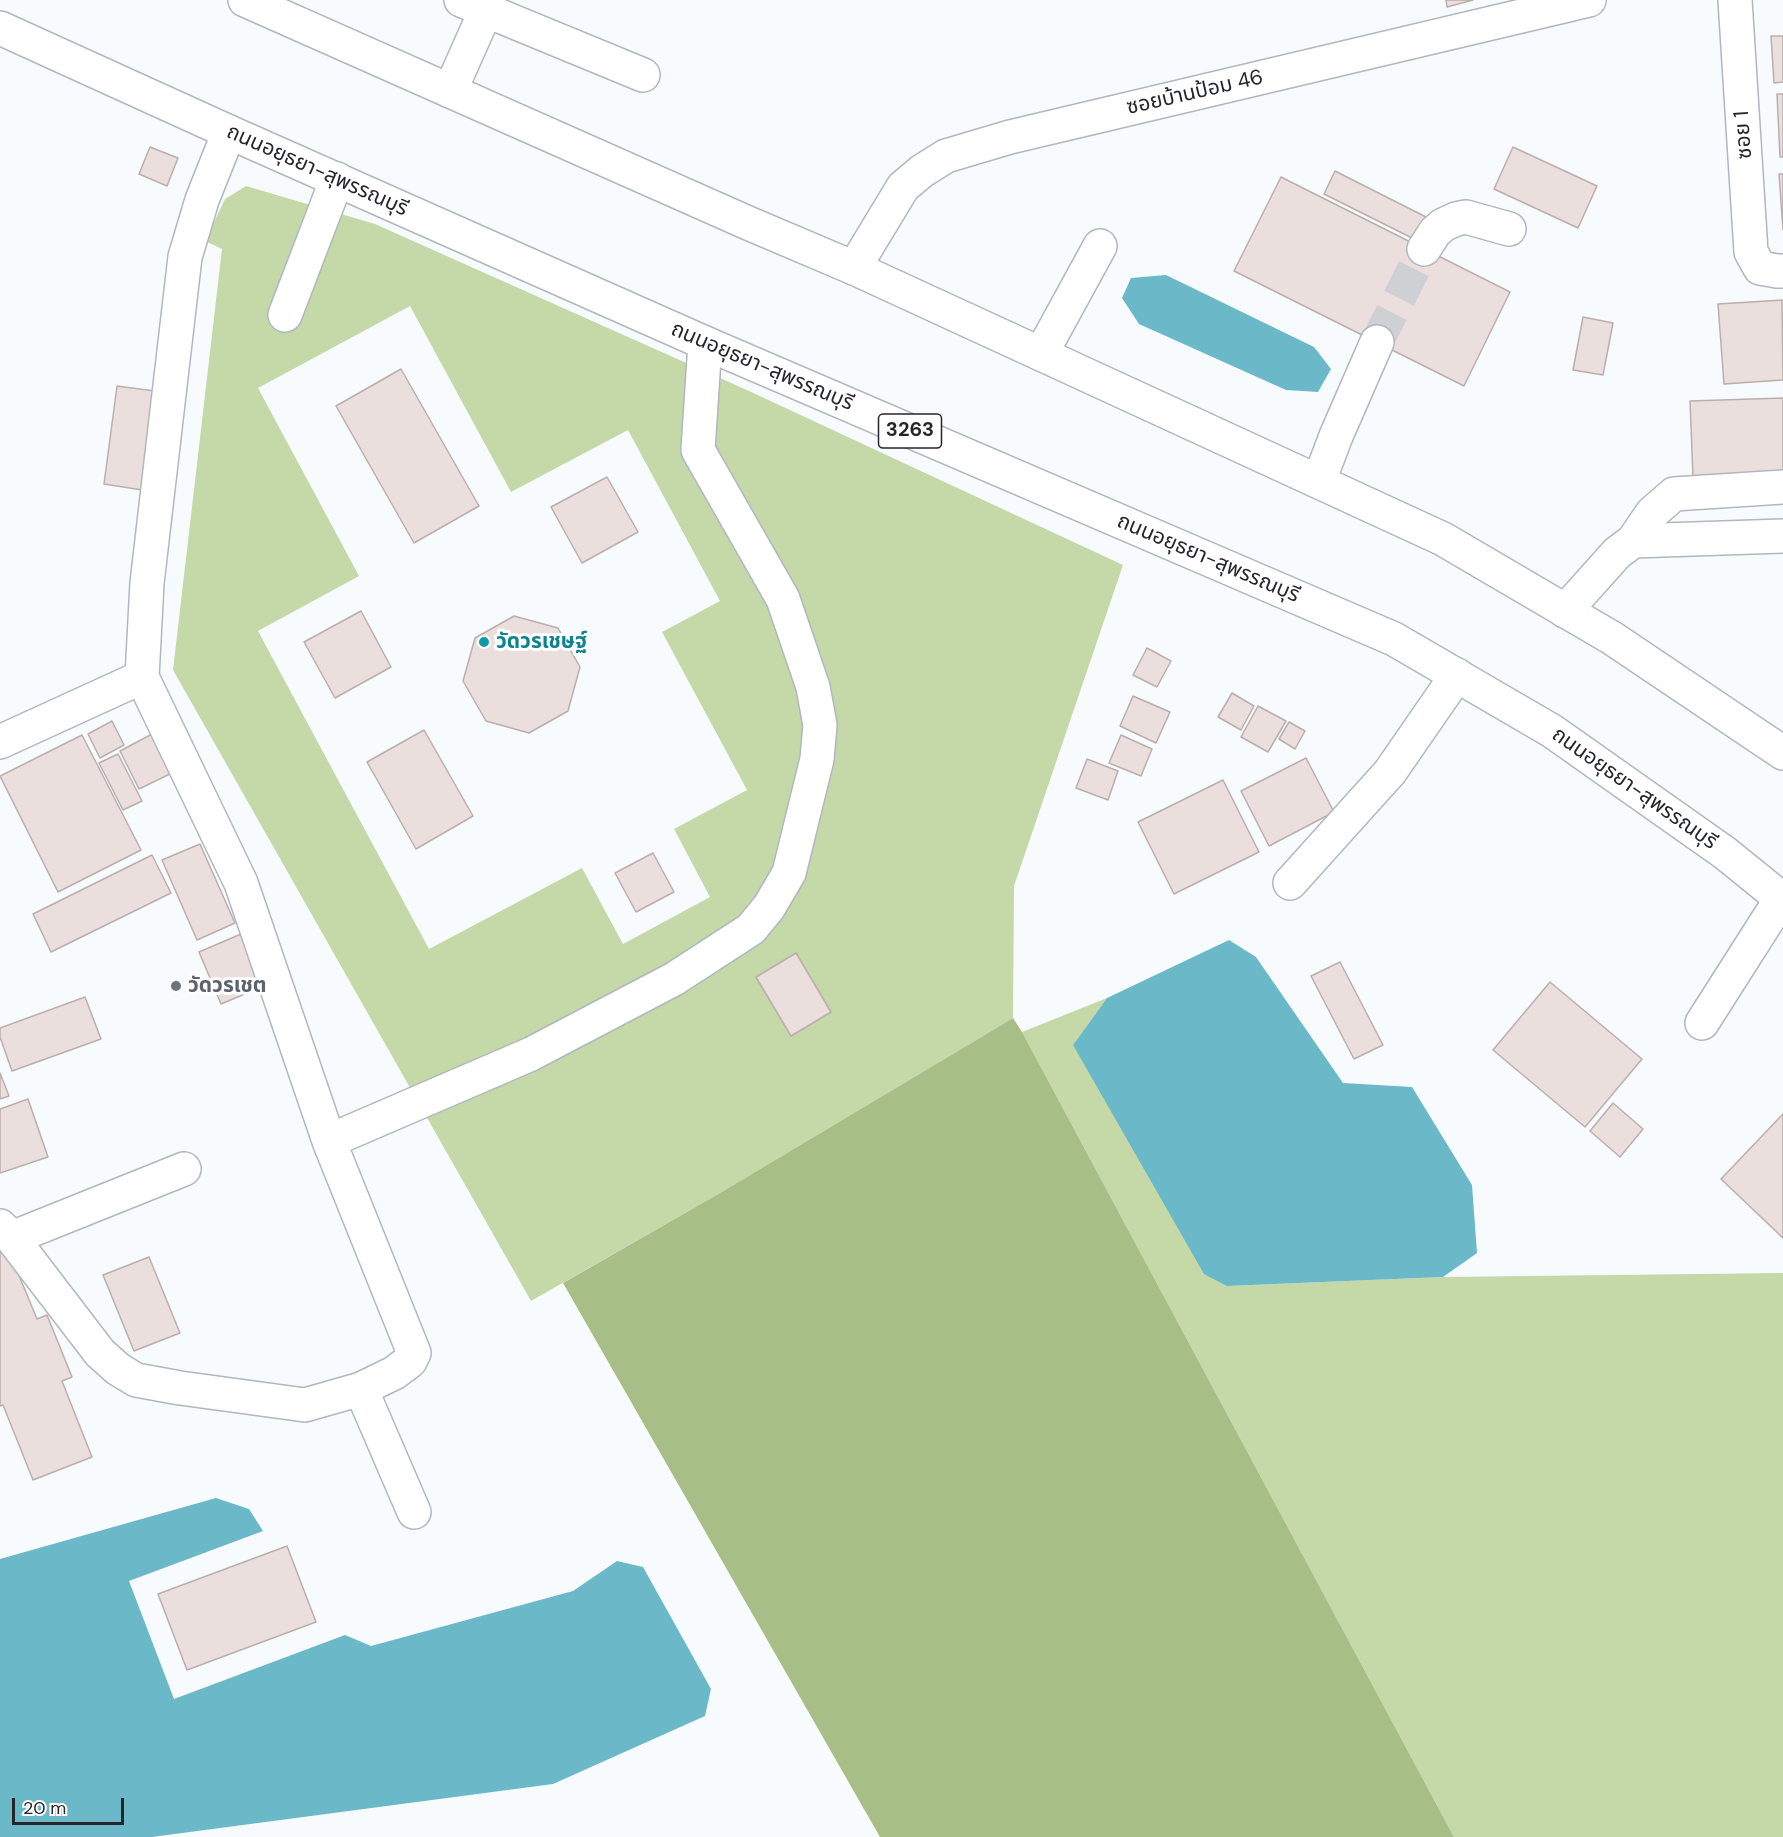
<!DOCTYPE html>
<meta charset="utf-8">
<style>
body{margin:0}
#map{position:relative;width:1783px;height:1837px;overflow:hidden;background:#f8fbfe;font-family:"DM Sans",sans-serif}
canvas{display:block}
.scale{position:absolute;left:12px;top:1798px;width:112px;height:27px;box-sizing:border-box;border:3px solid #242629;border-top:0;padding-left:8px;font-size:18px;line-height:21px;white-space:nowrap;color:#242629;-webkit-text-stroke:4px #fff;paint-order:stroke}
</style>
<div id="map">
<canvas width="1783" height="1837"></canvas>
<div class="scale">20 m</div>
</div>
<script>
const c = document.querySelector('canvas').getContext('2d');
c.lineJoin = 'round';
function fill(path, color) { c.fillStyle = color; c.fill(path, 'evenodd'); }
const shape = rows => new Path2D(rows.map(r => 'M' + r).join(''));
function trace(path, color, width, dash) { c.strokeStyle = color; c.lineWidth = width; c.lineCap = dash ? 'butt' : 'round'; c.setLineDash(dash || []); c.stroke(path); }
function drawText(font, color, halo, rows, align = 'center') {
  c.font = font + ' "DM Sans","Noto Sans Thai",sans-serif'; c.lineWidth = 6; c.setLineDash([]); c.textBaseline = 'middle'; c.strokeStyle = halo; c.fillStyle = color; for (const [text, x, y, turn = 0] of rows) {
    c.save(); c.translate(x, y); c.rotate((+turn || 0) * Math.PI / 180); c.textAlign = isNaN(turn) ? turn : align; if (halo) c.strokeText(text, 0, 0); c.fillText(text, 0, 0); c.restore();
  }
}
fill(shape([
 [246,186,375,224,749,391,1123,565,1014,886,1013,1018,720,1193,531,1301,173,670,222,249,205,241,225,199],
 [410,306,511,492,628,430,720,601,662,632,747,790,674,829,710,897,623,944,582,868,429,949,258,631,359,576,258,388],
 [1107,998,1073,1045,1227,1286,1443,1277,1783,1273,1783,1837,1454,1837,1022,1032]
]), '#c4d8a8');
fill(shape([
 [1013,1018,1022,1032,1454,1837,880,1837,563,1283,720,1193]
]), '#a7be86');
fill(shape([
 [1166,275,1314,347,1331,369,1318,392,1286,390,1139,324,1122,298,1131,278],
 [1229,940,1256,957,1343,1083,1412,1087,1472,1185,1477,1253,1443,1277,1227,1286,1204,1274,1073,1045,1107,998],
 [216,1498,249,1509,263,1531,129,1581,174,1699,345,1635,371,1646,573,1591,617,1561,643,1567,711,1689,705,1716,553,1784,152,1837,0,1837,0,1559]
]), '#6bb9c8');
const building = shape([
 [1446,0,1473,0,1447,7,1446,0],
 [1771,36,1783,36,1783,82,1774,83,1771,36],
 [1777,94,1783,94,1783,157,1780,157,1777,94],
 [150,147,178,158,167,186,139,174,150,147],
 [1513,147,1597,186,1578,228,1494,189,1513,147],
 [1335,171,1432,220,1420,242,1324,194,1335,171],
 [1779,174,1783,174,1783,230,1779,174],
 [1281,177,1510,292,1464,386,1234,271,1281,177],
 [1782,300,1783,380,1724,384,1718,304,1782,300],
 [1583,317,1613,323,1603,375,1573,370,1583,317],
 [401,369,479,506,414,543,336,406,401,369],
 [117,386,155,391,142,490,104,484,117,386],
 [1783,398,1783,475,1693,478,1690,401,1783,398],
 [607,477,638,532,582,563,551,507,607,477],
 [361,611,391,667,335,698,304,642,361,611],
 [514,616,558,628,580,667,568,711,529,733,486,721,463,681,475,638,514,616],
 [1147,648,1171,661,1157,687,1133,675,1147,648],
 [1232,693,1254,706,1241,730,1218,717,1232,693],
 [1133,696,1170,712,1156,743,1120,726,1133,696],
 [1258,706,1286,721,1268,752,1241,737,1258,706],
 [112,721,124,745,100,758,88,734,112,721],
 [1289,722,1305,731,1295,749,1279,739,1289,722],
 [424,730,473,816,416,849,367,762,424,730],
 [154,733,174,772,139,789,120,751,154,733],
 [82,735,141,850,58,892,0,776,82,735],
 [1121,735,1152,749,1141,776,1109,763,1121,735],
 [118,754,142,801,123,810,99,763,118,754],
 [1306,758,1334,812,1269,846,1241,791,1306,758],
 [1087,759,1118,771,1108,800,1076,788,1087,759],
 [1223,780,1259,852,1174,894,1138,822,1223,780],
 [200,844,235,923,197,940,162,860,200,844],
 [653,853,674,892,636,912,615,873,653,853],
 [152,855,171,893,51,952,33,914,152,855],
 [241,934,264,986,221,1004,199,952,241,934],
 [796,953,831,1012,791,1036,756,977,796,953],
 [1340,962,1383,1045,1354,1059,1311,976,1340,962],
 [1550,982,1642,1059,1585,1127,1493,1050,1550,982],
 [85,997,101,1039,12,1071,0,1037,0,1028,85,997],
 [0,1073,9,1096,0,1099,0,1073],
 [28,1099,48,1157,0,1173,0,1109,28,1099],
 [1613,1103,1643,1129,1620,1157,1590,1131,1613,1103],
 [1783,1114,1783,1238,1721,1179,1783,1114],
 [6,1244,37,1319,47,1315,72,1377,62,1381,92,1457,33,1480,3,1405,0,1406,0,1246,6,1244],
 [149,1257,180,1333,134,1351,103,1275,149,1257],
 [287,1546,316,1622,187,1670,158,1594,287,1546]
]);
fill(building, '#eadfdd');
trace(building, '#baafad', 1.5);
trace(shape([
 [1377,342,1424,249]
]), '#ced0d3', 33, [33, 16]);
const minor = shape([
 [461,0,643,75],
 [1735,0,1751,252,1760,268,1777,271,1783,271],
 [450,91,486,10],
 [1424,249,1435,232,1443,225,1456,219,1466,217,1509,229],
 [854,268,903,187,922,171,946,156,1010,137,1589,0],
 [285,315,337,179],
 [1041,354,1100,246],
 [1319,481,1336,436,1377,342],
 [1633,541,1652,513,1674,494,1783,487],
 [1565,611,1617,553,1633,541,1783,536],
 [142,677,241,883,329,1141,531,1054,674,979,751,929,769,907,789,873,817,759,820,725,813,687,783,599,698,450,705,343],
 [0,742,142,677,147,583,185,257,202,200,229,132],
 [1290,883,1390,772,1457,675],
 [1702,1023,1781,899],
 [0,1226,12,1238,100,1353,118,1369,136,1380,180,1388,305,1405,361,1389,394,1373,410,1361,414,1353,329,1141],
 [12,1238,184,1169],
 [361,1389,414,1512]
]);
const major = shape([
 [245,0,748,223,854,268,1443,539,1612,638,1783,753],
 [0,28,229,132,705,343,1394,639,1552,731,1725,853,1783,900]
]);
trace(minor, '#b1b7bf', 36);
trace(major, '#b1b7bf', 36);
trace(minor, '#fff', 33);
trace(major, '#fff', 33);
for (const [x, y, r, color] of [
 [484,642,6,"#0f9aa8"],
 [176,986,6,"#6b7280"]
]) { const dot = new Path2D(); dot.arc(x, y, r, 0, 2 * Math.PI); c.fillStyle = color; c.fill(dot); trace(dot, '#fff', 2); }
for (const [x, y, w] of [
 [910,431,63]
]) { const box = new Path2D(); box.roundRect(x - w / 2, y - 17, w, 34, 4.5); c.fillStyle = '#fff'; c.fill(box); trace(box, '#242629', 1.5); }
drawText('bold 20px', '#242629', null, [
 ["3263",910,431]
]);
drawText('21px', '#242629', '#fff', [
 ["ซอยบ้านป้อม 46",1195,93,-13],
 ["ซอย 1",1744,135,-94],
 ["ถนนอยุธยา-สุพรรณบุรี",317,171,24],
 ["ถนนอยุธยา-สุพรรณบุรี",762,367,23],
 ["ถนนอยุธยา-สุพรรณบุรี",1208,559,23],
 ["ถนนอยุธยา-สุพรรณบุรี",1634,789,35]
]);
drawText('bold 21px', '#0d838f', '#fff', [
 ["วัดวรเชษฐ์",496,642]
], 'left');
drawText('bold 21px', '#5b616d', '#fff', [
 ["วัดวรเชต",188,986]
], 'left');
</script>
